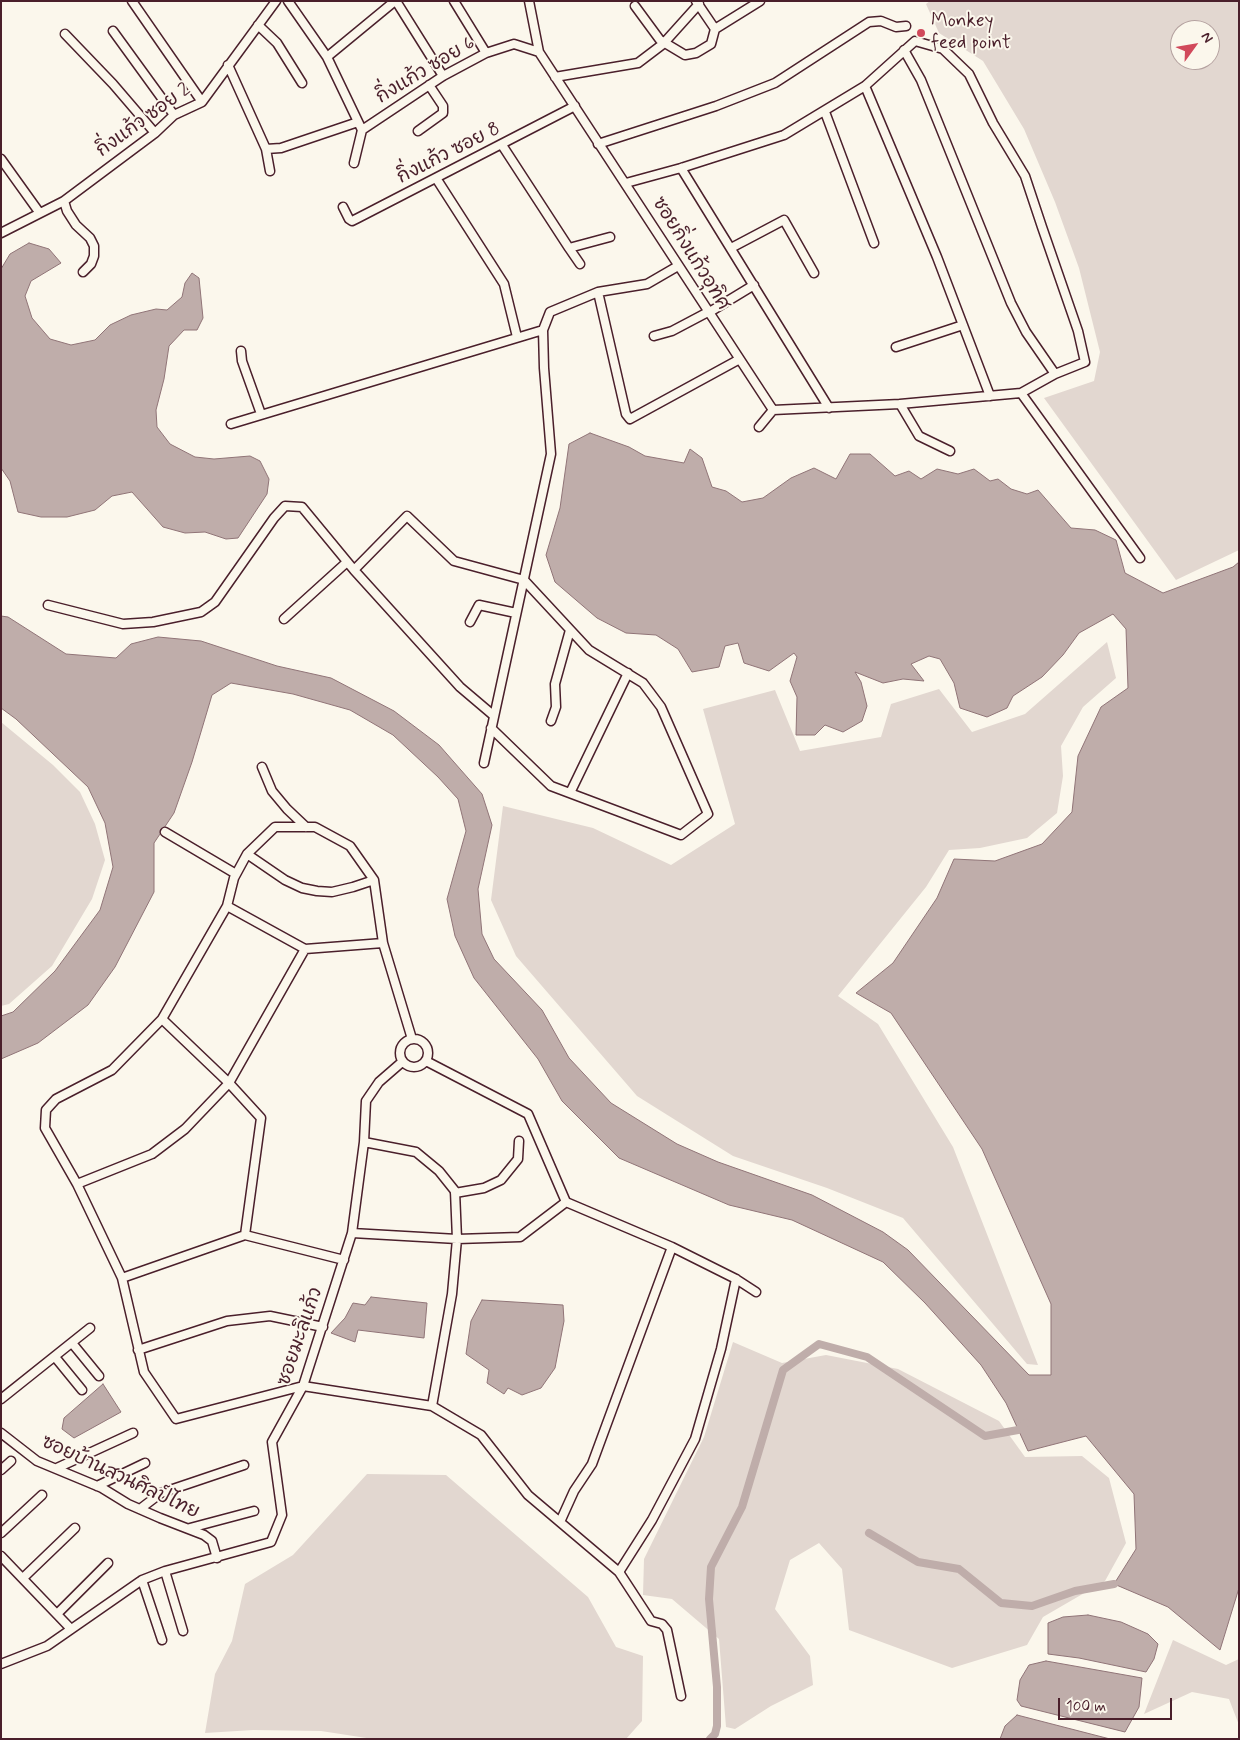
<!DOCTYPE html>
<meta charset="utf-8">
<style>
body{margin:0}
#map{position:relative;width:1240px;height:1740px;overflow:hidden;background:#fbf7ec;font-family:Mynerve,sans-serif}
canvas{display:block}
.frame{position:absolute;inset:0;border:2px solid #4a1f2b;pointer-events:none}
.north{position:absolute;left:1170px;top:20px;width:50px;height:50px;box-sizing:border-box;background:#fbf7ec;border:1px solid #b4a19f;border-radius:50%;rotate:58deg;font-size:14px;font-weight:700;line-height:20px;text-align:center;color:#4a1f2b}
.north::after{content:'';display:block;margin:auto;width:18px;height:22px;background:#d1495b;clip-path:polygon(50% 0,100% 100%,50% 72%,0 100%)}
.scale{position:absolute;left:1058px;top:1698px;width:114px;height:22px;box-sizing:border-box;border:2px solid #4a1f2b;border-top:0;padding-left:6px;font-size:15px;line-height:18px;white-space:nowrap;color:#4a1f2b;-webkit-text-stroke:4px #fbf7ec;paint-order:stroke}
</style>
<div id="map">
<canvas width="1240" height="1740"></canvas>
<div class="frame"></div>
<div class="north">N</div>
<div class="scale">100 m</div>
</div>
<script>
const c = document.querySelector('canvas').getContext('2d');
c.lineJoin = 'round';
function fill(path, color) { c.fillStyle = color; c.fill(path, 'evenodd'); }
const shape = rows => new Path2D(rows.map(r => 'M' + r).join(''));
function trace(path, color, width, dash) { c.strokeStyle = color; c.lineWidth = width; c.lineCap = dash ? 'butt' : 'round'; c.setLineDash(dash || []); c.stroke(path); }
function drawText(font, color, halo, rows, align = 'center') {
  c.font = font + ' Mynerve,"Playpen Sans Thai",sans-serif'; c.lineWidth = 4; c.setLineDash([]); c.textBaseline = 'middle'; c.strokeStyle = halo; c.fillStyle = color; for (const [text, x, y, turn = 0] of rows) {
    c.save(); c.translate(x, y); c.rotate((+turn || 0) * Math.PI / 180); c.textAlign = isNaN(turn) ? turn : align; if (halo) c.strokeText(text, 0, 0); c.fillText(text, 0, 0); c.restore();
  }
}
fill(shape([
 [930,1,1239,1,1239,550,1237,551,1176,580,1044,398,1094,381,1100,352,1079,268,1055,202,1024,129,983,61,939,33,926,4],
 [1180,30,1210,30,1210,60,1180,60],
 [1107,642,1116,678,1083,707,1061,746,1063,776,1057,813,1027,838,980,848,949,850,926,887,838,996,878,1024,953,1147,1038,1365,1027,1364,903,1218,827,1188,733,1156,637,1096,516,956,491,900,503,806,593,828,671,865,735,824,703,709,775,690,800,751,881,737,891,704,939,689,972,732,1025,714],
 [1,722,53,765,80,792,95,824,105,860,92,899,52,966,9,1004,1,1006],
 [733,1342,782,1363,826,1355,898,1369,999,1421,1025,1457,1082,1456,1109,1478,1126,1543,1105,1581,1043,1617,1027,1645,952,1668,849,1630,842,1569,819,1543,790,1560,775,1609,810,1656,813,1685,771,1706,735,1729,726,1727,719,1639,672,1599,643,1595,644,1559,704,1437],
 [367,1474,446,1475,588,1597,616,1647,643,1656,642,1721,626,1739,373,1739,321,1731,253,1730,205,1733,215,1674,232,1641,245,1584,293,1555],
 [1173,1640,1226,1665,1239,1659,1239,1725,1229,1699,1192,1692,1144,1714]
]), '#e2d7d0');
const water = shape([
 [29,243,49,249,61,263,31,281,25,296,32,318,50,339,71,345,95,340,110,325,131,315,156,309,167,310,182,297,185,283,192,273,199,278,203,318,197,330,184,330,169,346,164,379,156,410,157,427,170,444,195,457,214,459,250,456,260,461,269,479,267,494,238,538,226,539,205,532,185,533,163,527,132,492,112,496,95,510,67,517,41,517,18,512,10,481,1,468,1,269,10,254,29,243],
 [590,433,629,447,645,456,684,463,690,449,702,458,712,487,726,491,742,502,763,498,791,478,814,468,836,479,850,454,870,454,895,476,909,471,921,479,937,469,958,474,974,469,990,481,998,479,1011,489,1027,494,1038,490,1071,528,1095,530,1116,540,1125,573,1163,593,1233,567,1239,562,1239,1588,1220,1650,1168,1607,1114,1584,1136,1549,1134,1494,1086,1436,1028,1451,1006,1403,981,1365,925,1303,883,1262,792,1220,729,1205,619,1158,562,1101,538,1059,474,978,455,936,447,899,466,831,458,799,438,777,393,735,350,710,293,694,231,683,212,695,192,762,174,813,154,843,154,892,115,967,88,1005,38,1043,1,1059,1,1016,13,1012,55,971,100,910,113,867,105,823,88,787,16,719,1,708,1,616,8,617,66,654,116,658,131,644,158,637,201,641,277,666,331,678,394,711,439,745,482,794,492,825,478,889,482,934,494,959,542,1010,569,1058,611,1103,677,1144,718,1162,812,1195,883,1232,908,1250,1029,1375,1051,1375,1051,1304,982,1149,891,1013,856,993,893,963,937,898,954,859,995,861,1042,844,1072,812,1078,756,1101,707,1128,688,1126,629,1113,614,1079,633,1063,655,1042,677,1013,696,1007,708,987,717,960,708,954,683,940,659,929,656,911,664,924,681,903,679,883,683,855,672,861,682,867,706,862,721,843,732,825,725,815,735,796,735,797,697,790,681,797,657,794,653,769,671,744,663,738,643,725,646,719,667,692,672,678,649,656,635,626,633,597,618,555,582,546,555,560,508,569,444,590,433],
 [371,1297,427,1303,424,1338,358,1330,355,1342,331,1333,345,1318,353,1303,365,1305,371,1297],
 [482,1300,563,1305,564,1321,555,1368,541,1388,522,1395,508,1388,504,1394,487,1383,489,1370,466,1354,471,1321,482,1300],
 [103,1384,121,1412,74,1438,62,1429,64,1418,103,1384],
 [1088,1615,1121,1622,1148,1634,1158,1644,1154,1659,1146,1672,1079,1658,1048,1654,1048,1623,1063,1617,1088,1615],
 [1046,1661,1142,1678,1139,1707,1125,1732,1021,1706,1017,1700,1020,1680,1029,1665,1046,1661],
 [1017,1715,1110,1739,1000,1739,1005,1726,1017,1715]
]);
fill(water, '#bfadaa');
trace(water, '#907477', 1);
trace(shape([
 [869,1533,918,1562,959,1569,1001,1603,1032,1606,1075,1591,1114,1584],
 [710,1739,715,1734,717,1726,717,1687,709,1599,711,1567,742,1507,783,1370,819,1344,867,1357,985,1436,1018,1430,1026,1423]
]), '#bfadaa', 8);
const minor = shape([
 [132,1,202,102],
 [288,1,327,57,362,130],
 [396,1,443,76],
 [454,1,486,53],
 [529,1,539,52,773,410,900,404,919,436,950,451],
 [696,1,715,29],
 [635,6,660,40,685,55,696,53,711,44,715,29,760,1],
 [258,25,277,43,302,83],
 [113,31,174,115],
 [65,34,113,84,155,133],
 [327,57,395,1],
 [228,65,266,149,270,171],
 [555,77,638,63,663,44,699,4],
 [865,86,937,257,990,396],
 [825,112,874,243],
 [362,130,443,76,486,53,514,44,539,52],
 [418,131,443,113,443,106,429,85],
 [598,144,716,106,775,83,869,22,881,21,896,27,906,26],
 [502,145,569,248],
 [266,149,281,148,358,122],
 [1,159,39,212],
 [354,163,362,130],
 [681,168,829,408],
 [436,178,504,284,517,337],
 [626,183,681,168,784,135,865,86,915,41,943,49,969,74,993,123,1025,176,1042,227,1078,331,1085,362,1055,374],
 [64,201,67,211,76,225,90,238,94,246,94,256,91,264,83,272],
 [343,207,349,219,352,221,358,218,575,106],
 [1,233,64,201,155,133,174,115,202,102,276,1],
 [731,248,784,220,814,273],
 [580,264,569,248,610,237],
 [598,292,626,414,630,419,738,360],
 [708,313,754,285],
 [654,336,672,331,708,312],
 [896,347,963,325],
 [241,351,242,361,261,414],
 [1021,393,1140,558],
 [900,404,1021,393,1055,374,1026,332,1011,303,921,80,904,50],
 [231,424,543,330],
 [759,427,773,410],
 [354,570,407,516,454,561,524,580,589,650,643,683,661,707,708,814,681,835,551,786,491,728],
 [48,605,123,624,153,622,201,612,215,602,274,518,285,506,302,507,354,570,460,687,493,715],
 [284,619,347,562],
 [470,622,479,605,516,613],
 [551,721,556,707,555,684,570,630],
 [484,763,551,454,544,368,543,330,550,312,598,292,647,284,678,266],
 [262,767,272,791,287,809,306,827],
 [570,793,628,673],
 [165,832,236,874],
 [247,854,285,880,302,888,317,891,332,892,353,887,374,880],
 [227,906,305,949],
 [162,1019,229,1083,261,1118,245,1235],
 '400 1053a14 14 0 1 1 28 0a14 14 0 1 1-28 0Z',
 [412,1039,383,943,374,880,350,846,315,827,275,827,247,854,234,878,227,906,162,1019,112,1070,56,1099,46,1110,45,1128,77,1184,122,1278,144,1372,176,1419,303,1386,432,1406,481,1435,528,1495,619,1572,651,1621,662,1624,667,1630,681,1696],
 [426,1061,528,1114,566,1202,672,1247,736,1279,756,1292],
 [364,1142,416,1152,439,1171,455,1191,457,1239,452,1294,432,1406],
 [77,1184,152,1154,185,1129,229,1083,305,949,383,943],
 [455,1193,484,1188,501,1180,518,1159,519,1141],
 [352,1233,457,1239,520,1237,566,1202],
 [122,1278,245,1235,344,1260],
 [72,1343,99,1376],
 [138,1350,227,1321,270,1316,323,1327],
 [55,1357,82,1390],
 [1,1399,90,1328],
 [1,1433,37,1461,102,1488,128,1504,160,1518,204,1535,212,1541,217,1558],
 [57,1468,133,1433],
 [1,1470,11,1461],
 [97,1486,145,1463],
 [140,1509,161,1493,244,1465],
 [560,1522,574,1491,592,1464,672,1247],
 [190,1528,254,1511],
 [1,1533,42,1495],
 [1,1556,71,1629],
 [165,1571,183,1631],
 [619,1572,652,1520,695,1439,721,1349,736,1279],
 [23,1578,75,1528],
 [142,1580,162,1640],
 [57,1614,108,1563],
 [1,1664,47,1646,142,1580,165,1571,271,1542,282,1515,272,1442,303,1386,352,1233,364,1142,366,1101,379,1082,402,1062]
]);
trace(minor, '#4a1f2b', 11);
trace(minor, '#fbf7ec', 8);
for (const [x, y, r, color] of [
 [921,33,5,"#d1495b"]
]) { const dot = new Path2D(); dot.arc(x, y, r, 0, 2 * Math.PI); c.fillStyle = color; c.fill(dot); trace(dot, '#fbf7ec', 2); }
drawText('19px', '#4a1f2b', '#fbf7ec', [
 ["Monkey",931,22],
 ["feed point",931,44]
], 'left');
drawText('19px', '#4a1f2b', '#fbf7ec', [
 ["กิ่งแก้ว ซอย 6",426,71,-31],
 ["กิ่งแก้ว ซอย 2",144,121,-36],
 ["กิ่งแก้ว ซอย 8",449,154,-27],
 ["ซอยกิ่งแก้วอุทิศ",690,254,58],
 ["ซอยมะลิแก้ว",301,1337,-71],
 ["ซอยบ้านสวนศิลป์ไทย",120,1478,25]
]);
</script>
